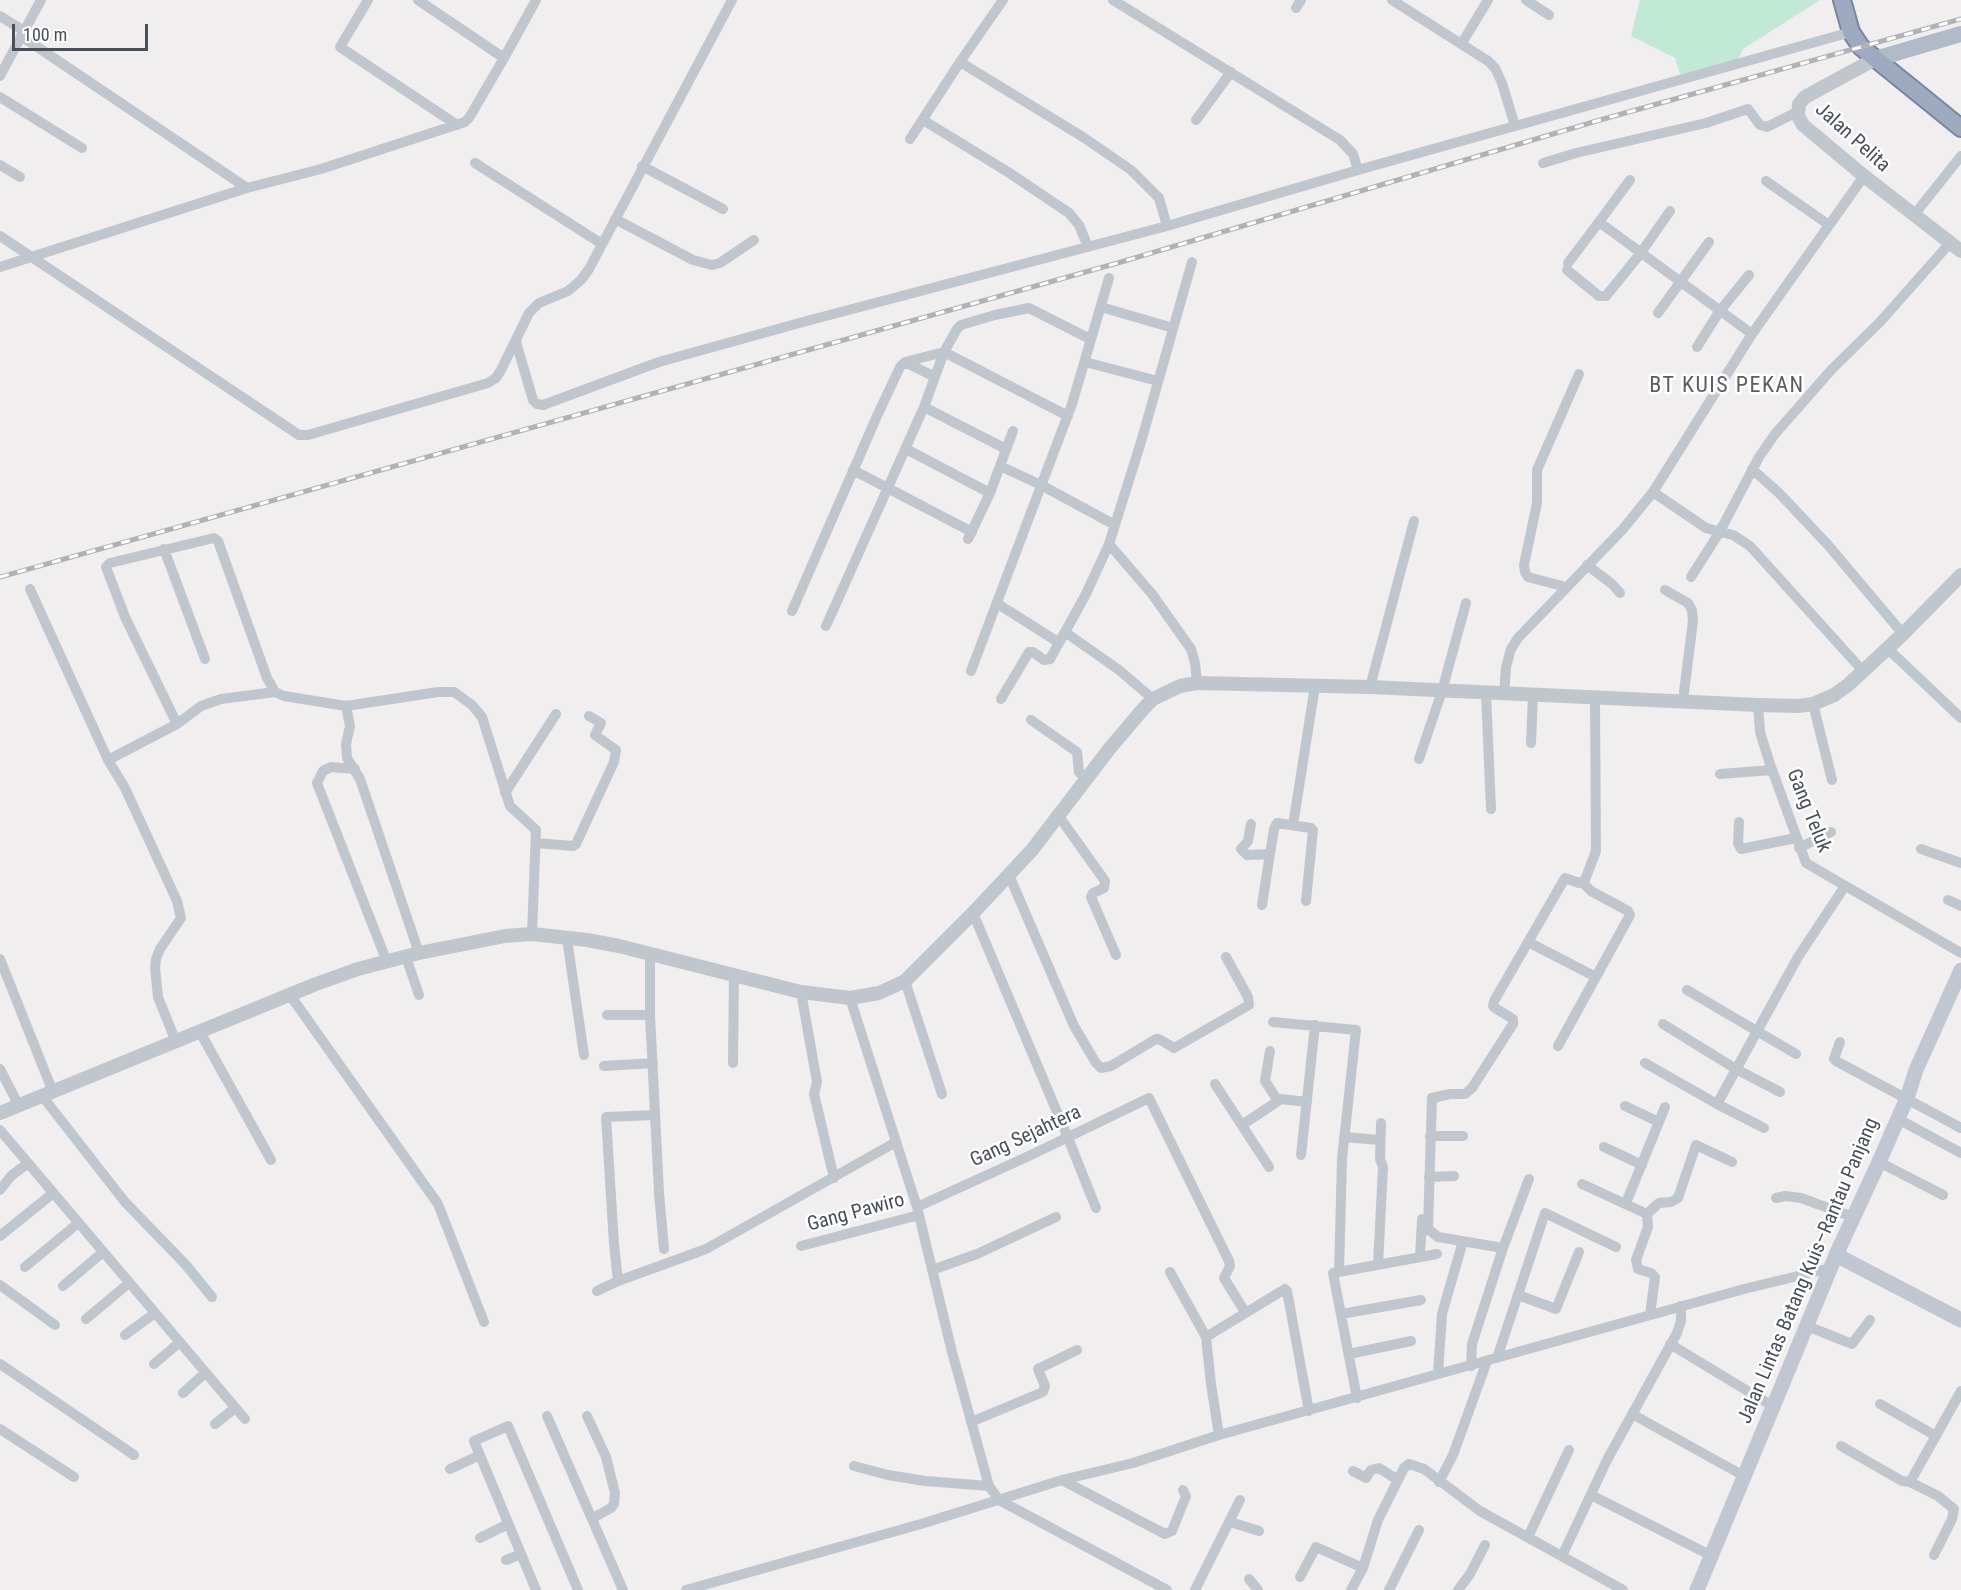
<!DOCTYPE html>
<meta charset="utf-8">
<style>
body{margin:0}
#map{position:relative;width:1961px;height:1590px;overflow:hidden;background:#f0eeee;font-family:"Roboto Condensed",sans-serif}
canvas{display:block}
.scale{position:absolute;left:12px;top:24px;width:136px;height:27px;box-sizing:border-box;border:3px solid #484f59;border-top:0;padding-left:8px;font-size:18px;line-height:21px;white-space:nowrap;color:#484f59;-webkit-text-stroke:4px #fff;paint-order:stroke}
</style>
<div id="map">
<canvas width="1961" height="1590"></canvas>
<div class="scale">100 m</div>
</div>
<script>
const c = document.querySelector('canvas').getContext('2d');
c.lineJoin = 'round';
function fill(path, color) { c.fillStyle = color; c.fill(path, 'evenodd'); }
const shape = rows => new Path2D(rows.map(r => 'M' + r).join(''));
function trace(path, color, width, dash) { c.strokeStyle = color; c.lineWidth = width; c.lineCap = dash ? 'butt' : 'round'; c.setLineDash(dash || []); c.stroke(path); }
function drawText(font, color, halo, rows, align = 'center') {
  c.font = font + ' "Roboto Condensed",sans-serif'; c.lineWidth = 5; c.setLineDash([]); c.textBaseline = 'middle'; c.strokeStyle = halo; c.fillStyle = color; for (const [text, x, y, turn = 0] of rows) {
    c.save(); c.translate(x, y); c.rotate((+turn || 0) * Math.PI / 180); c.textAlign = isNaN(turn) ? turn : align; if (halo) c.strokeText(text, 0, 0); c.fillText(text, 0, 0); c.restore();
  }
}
fill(shape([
 [1640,0,1820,0,1743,49,1738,60,1681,77,1675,58,1631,36]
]), '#c1e9d5');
const trunk = shape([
 [1842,0,1851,32,1861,47,1961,128]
]);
trace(trunk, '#7686a3', 20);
trace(shape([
 [368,0,340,47,457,125],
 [418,0,504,58],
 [1113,0,1340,140,1353,154,1358,170],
 [1392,0,1488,61,1495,68,1502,83,1515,126],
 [1526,0,1549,15],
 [1296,8,1301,0],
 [0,16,24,31],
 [21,36,247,188,321,169,465,122,469,118,504,58,536,0],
 [1462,43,1488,0],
 [960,62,1083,137,1131,170,1159,198,1167,226],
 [0,76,41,0],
 [0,97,82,148],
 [923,120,1008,172,1069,213,1079,225,1088,247],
 [1196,120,1231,72],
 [910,139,960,62,1003,0],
 [475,163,602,244],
 [1543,163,1576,153,1706,123,1748,109,1760,125,1767,127,1797,112],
 [0,165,20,177],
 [642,166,723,209],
 [1766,181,1829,225],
 [1914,215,1961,156],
 [615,219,693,260,712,265,720,263,754,240],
 [1599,222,1630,180],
 [0,236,299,435,308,435,488,383,496,378,501,370,529,313,539,303,568,291,581,280,589,269,732,0],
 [1568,263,1599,222,1752,334],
 [0,267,247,188],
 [1567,270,1599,296,1606,296,1640,254,1670,211],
 [1101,307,1173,328],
 [1658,313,1709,242],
 [516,342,533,400,537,404,543,405,659,362,803,322,1167,226,1358,170,1851,32],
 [1697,347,1719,312,1749,275],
 [905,362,935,377],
 [1085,362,1158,381],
 [924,407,1006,449],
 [906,449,990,493],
 [1000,466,1041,485,1115,525],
 [1752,469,1779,493,1828,545,1903,634],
 [853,470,972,532],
 [1653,492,1706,528,1733,535,1750,546,1863,671],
 [968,539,990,493,1013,431],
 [1109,544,1152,594,1191,649,1195,663,1197,683],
 [164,549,205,659],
 [1587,565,1612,584,1620,593],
 [1691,577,1719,533,1759,457,1775,434,1832,369,1880,322,1950,243],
 [1566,587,1528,577,1525,572,1524,565,1537,503,1537,470,1579,374],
 [30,589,108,760,125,788,177,901,181,918,160,949,156,959,155,968,158,997,176,1042],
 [1665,590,1688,603,1692,610,1693,621,1683,700],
 [998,604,1058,642],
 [792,611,877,416,900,367,905,362,944,352,1068,416],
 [826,626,924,407,944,352,957,329,961,325,995,315,1029,308,1090,339],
 [1065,632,1119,670,1153,699],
 [1887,648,1961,718],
 [971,671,1072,404,1109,278],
 [1370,687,1414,521],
 [1486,693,1491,809],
 [1504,694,1506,667,1511,649,1518,638,1623,529,1653,492,1752,334,1864,176],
 [1001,699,1029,652,1033,652,1044,660,1050,659,1086,594,1109,544,1141,442,1192,262],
 [1813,704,1832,780],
 [1758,705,1760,732,1770,764,1806,863,1961,953],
 [346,706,350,726,346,744,347,758,360,779,419,953],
 [1031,720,1077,752,1079,772,1086,780],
 [177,724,125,617,106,567,110,563,214,538,218,541,267,678,275,692,284,696,346,706,438,692,454,692,472,705,482,717,510,806,536,830,532,934],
 [1531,743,1533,696],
 [1419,759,1442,691,1466,603],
 [108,760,177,724,201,706,221,699,275,692],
 [355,769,331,767,323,771,317,783,387,962],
 [1720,774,1772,770],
 [505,793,556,714],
 [1058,815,1105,881,1104,888,1093,893,1091,897,1116,955],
 [1739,822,1738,843,1741,849,1796,838],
 [1251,824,1248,841,1241,849,1247,855,1270,854,1274,829,1277,823,1311,828,1313,830,1306,901],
 [1293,825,1315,686],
 [536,843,573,846,576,844,614,762,616,750,595,735,601,723,589,716],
 [1799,848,1831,832],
 [1921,849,1961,863],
 [1009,875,1074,1026,1096,1063,1101,1068,1111,1066,1156,1039,1159,1039,1174,1048,1249,1005,1248,997,1226,957],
 [1948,900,1961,906],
 [1262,905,1270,854],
 [973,913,1068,1138,1096,1208],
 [567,939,584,1055],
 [1528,942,1596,977],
 [650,953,650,1015,659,1193,664,1249],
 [406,957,419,995],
 [0,959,53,1092],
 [905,981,942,1094],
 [1687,990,1796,1054],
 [801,992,817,1082,814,1094,834,1178],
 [290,995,438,1204,484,1322],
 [850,998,917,1207,952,1352,989,1486,999,1500,1167,1590],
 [607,1015,650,1015],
 [1273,1022,1356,1030,1342,1159,1339,1272],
 [1663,1024,1736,1069,1780,1092],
 [200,1032,271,1160],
 [1840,1042,1834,1059,1836,1061,1961,1128],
 [1558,1046,1630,915,1628,911,1591,891,1582,882],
 [1270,1051,1265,1081,1278,1101],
 [733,1063,734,974],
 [1645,1063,1717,1104,1764,1128],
 [604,1066,653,1063],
 [0,1069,19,1106],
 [1215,1084,1269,1167],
 [43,1097,125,1202,186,1265,212,1297],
 [1717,1104,1798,957,1845,886],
 [1625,1106,1659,1122],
 [1898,1119,1961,1153],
 [1242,1125,1281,1099,1307,1102],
 [0,1130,245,1419],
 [1430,1136,1463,1136],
 [1344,1137,1380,1140],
 [1604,1147,1642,1165],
 [1301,1155,1315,1025],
 [1879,1162,1943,1195],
 [1429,1177,1454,1176],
 [1582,1184,1647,1214,1648,1227,1636,1260,1638,1269,1651,1273,1655,1277,1650,1315],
 [0,1190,11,1176,28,1163],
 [1776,1198,1785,1196,1801,1198,1853,1217],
 [1626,1203,1665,1107],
 [917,1207,1031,1155,1149,1098,1229,1261,1230,1266,1224,1278,1245,1312],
 [1647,1214,1659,1203,1671,1202,1678,1198,1696,1145,1732,1162],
 [0,1236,52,1194],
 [801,1246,919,1215],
 [1503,1248,1438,1237,1428,1229,1432,1098,1450,1094,1465,1094,1472,1088,1513,1024,1513,1019,1495,1008,1493,1006,1494,1001,1565,878,1579,883,1585,880,1596,851,1595,698],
 [1420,1257,1422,1219],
 [1378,1265,1383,1167,1380,1159,1381,1123],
 [25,1267,77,1224],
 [932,1270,977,1254,1056,1217],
 [1170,1272,1206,1337,1211,1384,1219,1435],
 [618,1281,614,1244,606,1117,655,1115],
 [0,1285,55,1325],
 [63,1286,103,1252],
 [597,1291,618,1281,706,1249,896,1142],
 [1518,1295,1556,1309,1579,1252],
 [1341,1314,1421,1300],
 [86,1319,129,1283],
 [1807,1326,1852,1344,1870,1320],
 [125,1335,155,1313],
 [1206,1337,1285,1289,1287,1291,1309,1411],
 [1670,1344,1774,1407],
 [1349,1354,1411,1341],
 [1497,1358,1545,1213,1616,1247],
 [0,1364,134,1455],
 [154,1364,180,1342],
 [1471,1366,1472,1344,1503,1248,1529,1179],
 [1438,1374,1442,1314,1463,1241],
 [183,1393,205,1373],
 [1357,1398,1333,1273,1437,1254],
 [1880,1404,1936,1436],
 [1632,1414,1744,1476],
 [547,1416,623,1590],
 [587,1416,606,1457,615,1493,614,1504,611,1508,593,1518],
 [971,1422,1043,1392,1045,1386,1038,1369,1077,1350],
 [215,1424,235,1408],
 [0,1429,74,1477],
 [1841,1446,1902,1481,1910,1482,1938,1496,1954,1509,1952,1519,1934,1555],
 [854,1466,888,1475,925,1481,989,1486],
 [450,1469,480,1455],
 [1353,1471,1366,1478,1371,1470,1379,1468,1398,1480],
 [1062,1480,1165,1534,1172,1531,1186,1496,1183,1490],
 [1439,1482,1453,1455,1487,1361],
 [1910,1482,1961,1391],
 [1591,1495,1712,1556],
 [1230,1522,1259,1531],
 [1528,1537,1569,1450],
 [480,1538,508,1524],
 [1562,1556,1607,1460,1677,1333,1681,1321,1681,1306],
 [506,1560,521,1554],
 [1300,1577,1316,1547,1363,1568],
 [1249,1579,1258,1590],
 [536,1590,474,1441,508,1426,578,1590],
 [686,1590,921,1524,1062,1480,1133,1463,1219,1435,1744,1289,1831,1268],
 [1195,1590,1240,1500],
 [1351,1590,1363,1568,1378,1520,1404,1468,1409,1464,1424,1469,1480,1511,1623,1590],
 [1389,1590,1419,1530],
 [1458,1590,1470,1574,1485,1545]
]), '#c0c6ce', 10);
trace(shape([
 [1875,59,1805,97,1799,104,1798,116,1803,125,1864,176,1961,251],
 [0,1113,316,984,358,969,419,953,505,936,532,934,587,940,619,946,801,992,850,998,879,993,905,981,973,913,1032,850,1110,748,1144,708,1153,699,1180,686,1197,683,1370,687,1758,705,1798,706,1813,704,1834,695,1848,685,1903,634,1961,575]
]), '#c0c6ce', 14);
trace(shape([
 [1836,1255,1961,1320],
 [1697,1590,1836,1255,1879,1162,1907,1098,1916,1070,1961,970]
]), '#c0c7d2', 15);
trace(shape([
 [1875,59,1961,34]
]), '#b0bac9', 16);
trace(trunk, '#9eaac0', 16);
const rail = shape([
 [0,577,1121,262,1600,120,1961,19]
]);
trace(rail, '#b1b2b7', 5);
trace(rail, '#fff', 3, [9]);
drawText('20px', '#484f59', '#fff', [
 ["Jalan Pelita",1852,138,42],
 ["Gang Teluk",1808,811,68],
 ["Gang Sejahtera",1026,1137,-25],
 ["Gang Pawiro",856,1213,-15],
 ["Jalan Lintas Batang Kuis–Rantau Panjang",1809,1271,-67]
]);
c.letterSpacing = '1.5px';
drawText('22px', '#5b5d62', '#fff', [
 ["BT KUIS PEKAN",1727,386]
]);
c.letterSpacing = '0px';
</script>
